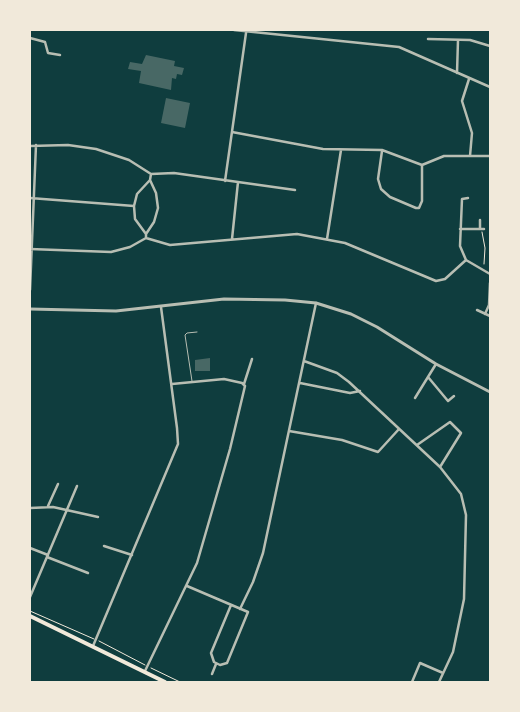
<!DOCTYPE html>
<style>
body{margin:0}
#map{position:relative;width:520px;height:712px;overflow:hidden;background:#0f3d3e;font-family:"Titillium Web",sans-serif}
canvas{display:block}
.frame{position:absolute;inset:0;border:31px solid #f1e9da;pointer-events:none}
</style>
<div id="map">
<canvas width="520" height="712"></canvas>
<div class="frame"></div>
</div>
<script>
const c = document.querySelector('canvas').getContext('2d');
c.lineJoin = 'round';
function fill(path, color) { c.fillStyle = color; c.fill(path, 'evenodd'); }
const shape = rows => new Path2D(rows.map(r => 'M' + r).join(''));
function trace(path, color, width, dash) { c.strokeStyle = color; c.lineWidth = width; c.lineCap = dash ? 'butt' : 'round'; c.setLineDash(dash || []); c.stroke(path); }
fill(shape([
 [146,55,175,61,174,66,184,68,182,75,177,74,176,79,172,78,171,90,139,83,141,71,128,69,130,62,142,64],
 [166,98,190,103,185,128,161,123],
 [210,358,210,371,195,371,195,360]
]), '#486865');
trace(shape([
 [482,232,485,248,484,264],
 [30,611,94,639],
 [99,641,145,665],
 [151,668,180,682]
]), '#f1e9da', 1);
trace(shape([
 [192,381,185,335,187,333,197,332]
]), '#b8beb3', 1);
trace(shape([
 [234,30,399,47,490,87],
 [30,38,45,42,48,53,60,55],
 [428,39,470,40,490,46],
 [457,73,458,40],
 [469,79,462,101,472,133,470,156],
 [232,132,323,149,382,150,422,165],
 [30,146,68,145,96,149,129,160,151,174,174,173,295,190],
 [382,151,378,179,381,189,390,197,416,208,419,208,422,201,422,165],
 [422,165,444,156,490,156],
 [225,181,246,33],
 [30,198,134,206],
 [468,198,462,199,460,246,466,260,490,274],
 [480,220,480,229],
 [460,229,484,229],
 [146,234,135,219,134,206,137,194,150,180],
 [146,238,146,234,154,222,158,208,156,193,150,180,151,174],
 [232,239,238,182],
 [327,239,341,150],
 [30,249,111,252,130,247,146,238,170,245,297,234,345,243,436,281,445,279,466,260],
 [30,290,36,145],
 [477,310,490,316],
 [485,314,489,305,490,283],
 [304,361,337,373,349,382,440,467,461,494,466,515,464,599,453,652,439,682],
 [428,377,448,401,454,396],
 [300,383,350,393,360,391],
 [244,384,252,359],
 [415,398,436,364],
 [289,431,342,440,378,452,399,429],
 [417,445,450,422,461,433,440,467],
 [48,506,58,484],
 [30,508,53,507,98,517],
 [104,546,132,555],
 [30,548,48,555],
 [47,557,88,573],
 [187,586,248,612,227,663,220,665,214,662,211,653,231,605],
 [30,597,77,486],
 [240,609,253,582,263,553,316,303],
 [93,646,178,444,177,428,161,307],
 [145,671,197,563,230,449,245,386,242,383,224,379,172,384],
 [212,674,216,664],
 [412,682,420,663,443,673]
]), '#b8beb3', 2.5);
trace(shape([
 [30,309,116,311,224,299,285,300,316,303,351,314,377,327,436,364,490,392]
]), '#b8beb3', 3);
trace(shape([
 [30,616,165,682]
]), '#f1e9da', 4);
</script>
